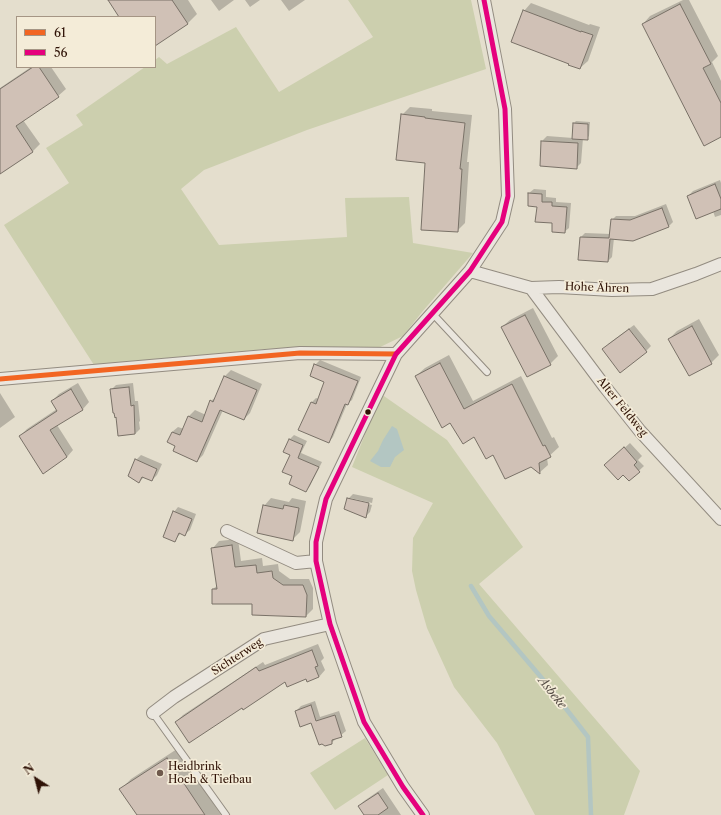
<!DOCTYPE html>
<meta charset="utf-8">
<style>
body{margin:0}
#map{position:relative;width:721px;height:815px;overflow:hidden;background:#e4decd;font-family:"Libre Caslon Text",serif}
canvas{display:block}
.legend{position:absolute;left:16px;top:16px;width:140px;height:52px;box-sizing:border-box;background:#f4ecd8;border:1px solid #a59584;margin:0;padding:5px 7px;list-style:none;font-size:12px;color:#2f1206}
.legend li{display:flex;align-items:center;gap:8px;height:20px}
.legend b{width:20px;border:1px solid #a59584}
.north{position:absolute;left:16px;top:759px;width:40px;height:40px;-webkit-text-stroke:3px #f4ecd8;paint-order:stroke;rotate:324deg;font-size:11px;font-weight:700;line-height:16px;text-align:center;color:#2f1206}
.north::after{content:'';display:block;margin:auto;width:14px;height:18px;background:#2f1206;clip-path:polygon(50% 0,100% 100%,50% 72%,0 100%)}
</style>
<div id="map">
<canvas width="721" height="815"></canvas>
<ul class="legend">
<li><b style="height:5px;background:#f26522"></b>61</li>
<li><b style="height:5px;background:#e5007d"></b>56</li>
</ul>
<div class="north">N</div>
</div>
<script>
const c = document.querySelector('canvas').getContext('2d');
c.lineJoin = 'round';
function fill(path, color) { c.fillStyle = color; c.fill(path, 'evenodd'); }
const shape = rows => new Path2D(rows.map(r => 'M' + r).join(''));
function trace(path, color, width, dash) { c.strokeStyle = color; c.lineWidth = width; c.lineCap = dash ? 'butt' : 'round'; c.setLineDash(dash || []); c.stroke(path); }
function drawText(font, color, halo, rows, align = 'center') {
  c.font = font + ' "Libre Caslon Text",serif'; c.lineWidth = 3.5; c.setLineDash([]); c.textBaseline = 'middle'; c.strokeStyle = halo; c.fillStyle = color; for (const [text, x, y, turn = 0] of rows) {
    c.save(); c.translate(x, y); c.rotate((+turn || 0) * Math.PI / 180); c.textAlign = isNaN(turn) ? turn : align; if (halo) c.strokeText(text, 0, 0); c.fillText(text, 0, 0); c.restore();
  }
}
fill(shape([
 [348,0,471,0,486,69,307,130,204,170,181,189,219,245,347,237,345,198,409,197,413,243,473,253,422,312,403,336,376,349,342,347,267,349,94,365,4,225,69,183,46,148,83,125,76,115,145,67,155,67,155,60,159,57,167,64,236,27,279,92,373,37],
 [381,394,447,440,523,547,479,584,640,771,624,815,535,815,497,743,454,687,427,628,416,590,412,571,413,538,433,503,352,467],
 [365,738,388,775,335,810,310,773]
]), '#cccfae');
fill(shape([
 [392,426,397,429,404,450,395,457,390,467,381,467,370,461,378,451,383,440]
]), '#b3c6c2');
fill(shape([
 [109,0,188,0,197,14,187,24,155,45,155,17,120,17],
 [211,0,234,0,219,11],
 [245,0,260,0,250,7],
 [281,0,305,0,289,11],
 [683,0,689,0,718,56,712,62,721,81,721,136,643,24,650,16],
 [531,3,589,25,590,24,600,27,588,61,580,68,524,11],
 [31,67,51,67,66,89,58,96,23,120,40,144,33,151,2,172,0,170,0,88],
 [410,107,432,109,432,111,472,115,467,162,469,162,465,223,457,231,402,115],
 [576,121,590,122,589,136,587,138,583,138,581,163,576,168,542,141,547,136,573,138,574,123],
 [720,180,721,183,721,215,715,217,713,211,688,196,693,191],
 [534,189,546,190,546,197,556,198,556,202,571,203,569,228,564,232,538,206,529,193],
 [666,204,673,222,669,226,614,238,612,257,608,261,579,259,581,237,585,233,611,234,612,220,616,216,635,216],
 [533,308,558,356,550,364,502,327,510,320],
 [699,319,719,355,711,363,669,339,677,331],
 [634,325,651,346,646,351,608,344],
 [449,355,473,401,521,376,552,438,554,437,559,447,547,458,548,465,539,473,531,466,494,454,475,435,450,422,416,376,425,368],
 [320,360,361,377,352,400,347,404,333,437,329,442,312,402,316,398,319,399,325,381,315,365],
 [231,370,262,384,250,413,244,419,223,410,203,455,197,461,177,445,172,432,178,427,184,429,189,416,195,410,206,415,211,401,218,395,225,376],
 [78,383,89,402,83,409,57,425,73,450,67,457,20,436,27,429,57,409,52,401,59,394],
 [133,383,135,401,138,401,140,421,139,422,140,429,135,434,112,389,116,385],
 [0,393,15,417,0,428],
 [294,435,307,441,301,453,322,462,310,486,306,491,294,476,290,439],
 [630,443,642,456,638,460,644,466,629,480,611,460],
 [141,455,162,464,157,475,152,480,144,477,139,482,136,460],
 [353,494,373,498,372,503,350,498,350,500,372,505,370,512,365,517,348,499],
 [271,498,289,502,292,498,306,501,300,532,292,540,264,506],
 [178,507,196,514,190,530,185,534,181,533,175,540,174,512],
 [238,539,241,561,262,558,263,566,278,564,279,571,290,579,309,579,313,588,313,609,306,616,253,614,253,603,213,589,218,585,213,548,219,541],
 [318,644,324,658,321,661,325,670,319,677,285,681,242,706,176,722,183,715,263,662,265,665],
 [315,701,320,717,339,711,346,731,331,743,312,722,296,711,301,706],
 [177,749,221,815,138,815,121,789,131,779],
 [383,788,401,815,365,815,359,806,364,801]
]), '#0003');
trace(shape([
 [471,586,489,616,546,683,588,737,591,815]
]), '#b3c6c2', 4.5);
const building = shape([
 [108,0,172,0,188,24,155,46,155,17,119,17,108,0],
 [680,4,711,64,703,68,721,103,721,137,704,146,642,24,680,4],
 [523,10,581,32,581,31,593,35,580,69,568,65,569,64,511,42,523,10],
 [33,67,39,67,59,97,16,126,33,152,0,174,0,89,33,67],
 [401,114,425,117,425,118,465,123,460,169,462,169,458,232,421,230,425,163,396,160,401,114],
 [573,123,588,124,588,140,572,139,573,123],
 [541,141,578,143,577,169,540,166,541,141],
 [715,184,721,199,721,209,696,219,687,196,715,184],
 [528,193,542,194,542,202,552,202,552,206,567,207,565,233,552,232,552,223,535,222,537,207,528,206,528,193],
 [662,208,669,227,633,241,610,239,608,262,578,260,580,237,609,238,611,219,630,220,662,208],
 [525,315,551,365,527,377,501,327,525,315],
 [692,326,712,364,689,376,668,339,692,326],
 [629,329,647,352,620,373,602,349,629,329],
 [440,363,464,409,512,384,543,446,545,445,551,457,539,463,540,474,531,467,505,479,493,455,486,459,474,437,463,444,450,423,442,428,415,376,440,363],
 [314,364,358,381,348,405,345,404,329,443,298,430,311,402,316,404,324,382,310,376,314,364],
 [224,376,257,390,244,420,220,410,197,462,173,451,175,446,167,442,172,432,180,435,188,416,202,422,210,400,213,402,224,376],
 [129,387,131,406,134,405,135,434,118,436,116,417,115,418,114,413,113,413,110,389,129,387],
 [71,389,83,410,50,430,67,457,43,474,19,436,57,411,51,401,71,389],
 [289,439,303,445,298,458,319,467,306,492,289,484,292,476,282,472,290,455,283,452,289,439],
 [624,447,637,462,634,465,640,472,629,481,623,475,618,480,604,465,624,447],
 [135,459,157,469,152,481,142,477,139,483,128,476,135,459],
 [347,498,369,503,366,518,344,509,347,498],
 [263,505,283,509,284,505,299,508,293,541,257,533,263,505],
 [173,511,192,519,185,536,179,533,175,542,163,537,173,511],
 [232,545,235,567,256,565,257,573,272,571,273,578,283,585,303,585,307,595,306,617,252,615,252,604,212,604,212,589,217,589,211,548,232,545],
 [312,650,318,666,315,667,319,677,307,682,306,679,287,687,285,682,243,710,242,708,189,743,175,722,256,667,259,671,312,650],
 [311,705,316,721,335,715,342,737,332,740,332,744,325,746,322,744,319,745,311,723,300,727,295,711,311,705],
 [167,758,205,815,137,815,119,789,167,758],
 [378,793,388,808,378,815,364,815,358,806,378,793]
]);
fill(building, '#d0c1b6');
trace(building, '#797167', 1);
const service = shape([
 [432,313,487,372],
 [153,713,226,815]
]);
const minor = shape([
 [470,271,531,288,559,287,612,290,652,289,696,274,721,264],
 [531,288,605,387,640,431,721,519],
 [0,379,300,353,396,354],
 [227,531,296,563,316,561],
 [153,713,174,697,264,639,330,624],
 [423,815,403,787,364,722,330,624,316,561,316,542,326,499,396,354,470,271,502,222,508,196,505,109,484,0]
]);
trace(service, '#938c81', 8);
trace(minor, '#938c81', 14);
trace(service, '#eae6de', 6);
trace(minor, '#eae6de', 12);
trace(shape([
 [0,379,300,353,396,354]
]), '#f26522', 5);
trace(shape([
 [423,815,403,787,364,722,330,624,316,561,316,542,326,499,396,354,470,271,502,222,508,196,505,109,484,0]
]), '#e5007d', 5);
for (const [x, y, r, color] of [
 [368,412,3.5,"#2f1206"],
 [160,773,4,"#6e594c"]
]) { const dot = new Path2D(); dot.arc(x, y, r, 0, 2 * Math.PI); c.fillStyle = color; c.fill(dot); trace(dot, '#f4ecd8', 1.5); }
drawText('11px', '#2f1206', '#f4ecd8', [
 ["Hohe Ähren",597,288,2],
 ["Alter Feldweg",622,407,51],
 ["Sichterweg",237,657,-33]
]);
drawText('11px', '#2f1206', '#f4ecd8', [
 ["Heidbrink",168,767],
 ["Hoch & Tiefbau",168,780]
], 'left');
drawText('italic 12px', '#564d46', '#f4ecd8', [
 ["Asbeke",552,693,51]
]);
</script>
